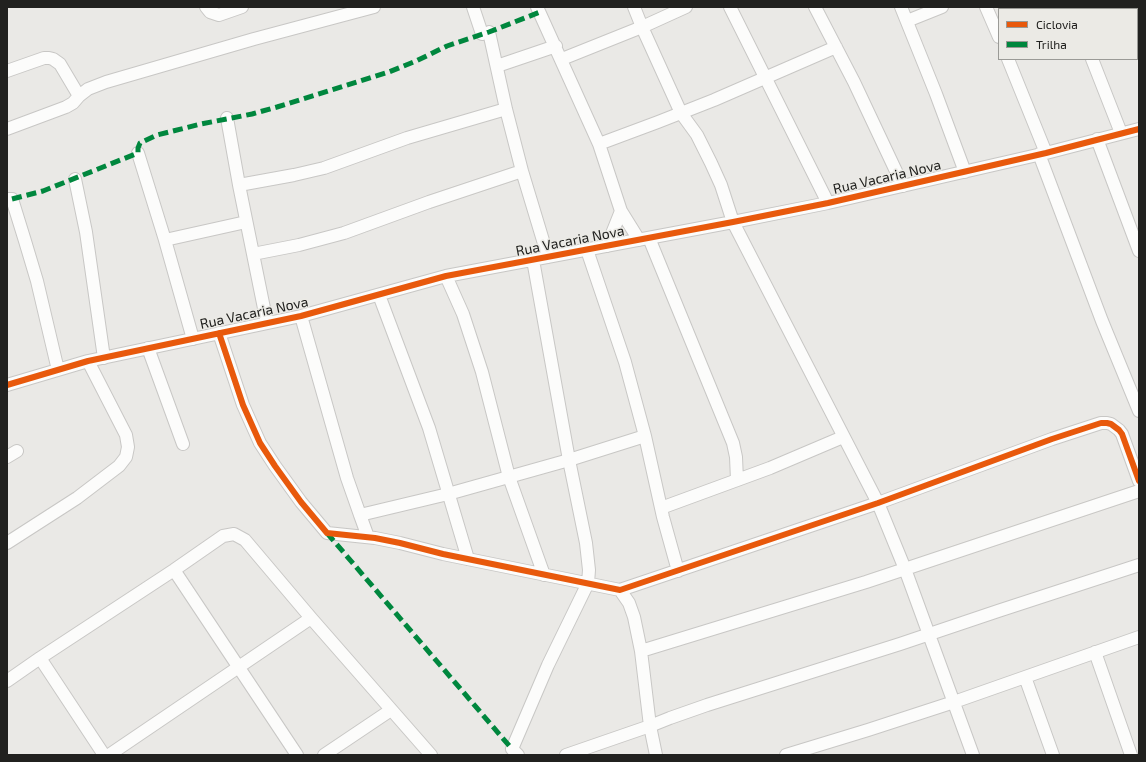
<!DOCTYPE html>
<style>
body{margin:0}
#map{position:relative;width:1146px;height:762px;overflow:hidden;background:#eae9e6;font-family:"Exo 2",sans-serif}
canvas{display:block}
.frame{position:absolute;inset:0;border:8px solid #21211f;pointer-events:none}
.legend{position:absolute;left:998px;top:8px;width:140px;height:52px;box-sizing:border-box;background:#ebeae5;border:1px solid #9a9a96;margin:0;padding:5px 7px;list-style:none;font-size:12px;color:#21211f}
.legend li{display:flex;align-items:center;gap:8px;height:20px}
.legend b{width:20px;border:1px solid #9a9a96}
</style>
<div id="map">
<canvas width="1146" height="762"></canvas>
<div class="frame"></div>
<ul class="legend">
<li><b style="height:5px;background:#e8590c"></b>Ciclovia</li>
<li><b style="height:5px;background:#00873e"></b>Trilha</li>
</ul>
</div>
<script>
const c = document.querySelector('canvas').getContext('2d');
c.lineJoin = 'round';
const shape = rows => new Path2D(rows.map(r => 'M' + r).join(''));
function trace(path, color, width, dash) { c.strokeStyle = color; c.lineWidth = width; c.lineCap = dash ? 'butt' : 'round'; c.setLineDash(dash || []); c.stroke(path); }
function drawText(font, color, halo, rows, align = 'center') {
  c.font = font + ' "Exo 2",sans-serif'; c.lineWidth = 3; c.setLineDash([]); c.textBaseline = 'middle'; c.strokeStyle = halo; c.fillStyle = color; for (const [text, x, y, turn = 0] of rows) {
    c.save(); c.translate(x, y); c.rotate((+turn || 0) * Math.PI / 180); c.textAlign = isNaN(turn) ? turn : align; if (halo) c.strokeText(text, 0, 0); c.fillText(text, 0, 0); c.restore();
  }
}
const minor = shape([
 [206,7,210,12,219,15,242,7],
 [473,7,482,34],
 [537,7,599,144,621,211,639,240],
 [634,7,642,27,681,113,697,135,711,163,721,185,733,222,878,503,905,569,973,755],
 [730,7,828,203],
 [815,7,854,82,903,186],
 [901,7,936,94,965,172],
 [986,7,999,37],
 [1071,7,1072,9],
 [1122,7,1123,9],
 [907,21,942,7],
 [489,32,506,109,522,171,548,257],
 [1137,37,1139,41],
 [562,59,642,27,686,7],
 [1008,59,1046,153],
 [1092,59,1121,133],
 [497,66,556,46],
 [7,71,44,58,49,58,53,59,60,64,79,96],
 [227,118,239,185,267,323],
 [7,129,66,107,73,103,79,96,88,89,106,82,254,39,374,7],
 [1097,139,1139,251],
 [599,144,658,122,714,100,836,47],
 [138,153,165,240,193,339],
 [1039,154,1102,321,1139,411],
 [75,179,86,232,104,358],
 [239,185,294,175,324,168,407,138,506,109],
 [7,199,12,199,25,241,37,281,58,370],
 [649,238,733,443,736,457,737,480],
 [165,240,246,222],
 [607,246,621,211],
 [587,250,625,362,645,436,663,517,678,571],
 [253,254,299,245,344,233,429,202,522,171],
 [446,276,463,314,482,372,509,477,544,575],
 [379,295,429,428,468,559],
 [301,316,347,478,360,515,448,494,569,460,645,436],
 [219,333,243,405,260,443,275,466,301,502,327,533,375,538,400,543,443,554,620,590,878,503,1052,439,1101,423,1107,423,1111,424,1119,430,1122,434,1139,481],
 [148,348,183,444],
 [7,385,88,361,301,316,446,276,733,222,828,203,1046,153,1139,129],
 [7,457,17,451],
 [661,508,770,468,843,437],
 [360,515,368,537],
 [7,543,77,498,119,466,126,457,128,447,126,435,88,361],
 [174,570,297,755],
 [620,590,629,603,634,617,641,651,650,726,656,755],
 [641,651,866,582,1139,491],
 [1095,652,1131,755],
 [1025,677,1053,755],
 [7,681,40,658],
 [104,755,40,658,174,570,223,536,234,534,245,540,311,618,431,755],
 [109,755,311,618],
 [324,755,391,710],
 [518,755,512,749,548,665,588,583,589,570,586,543,569,460,533,260],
 [566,755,650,726,670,718,707,705,900,644,998,611,1139,565],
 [786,755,868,730,954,702,1139,637]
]);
trace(minor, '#c8c7c5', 14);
trace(minor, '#fcfcfb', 12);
trace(shape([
 [12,199,43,191,138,153,138,148,140,143,157,135,201,124,252,114,277,107,389,72,416,61,447,46,489,32,540,12],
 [327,533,512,749]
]), '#00873e', 5, [10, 5]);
trace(shape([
 [219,333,243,405,260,443,275,466,301,502,327,533,375,538,400,543,443,554,620,590,878,503,1052,439,1101,423,1107,423,1111,424,1119,430,1122,434,1139,481],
 [7,385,88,361,301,316,446,276,733,222,828,203,1046,153,1139,129]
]), '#e8590c', 6);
drawText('14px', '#21211f', '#ebeae5', [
 ["Rua Vacaria Nova",887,177,-13],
 ["Rua Vacaria Nova",570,241,-11],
 ["Rua Vacaria Nova",254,313,-12]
]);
</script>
